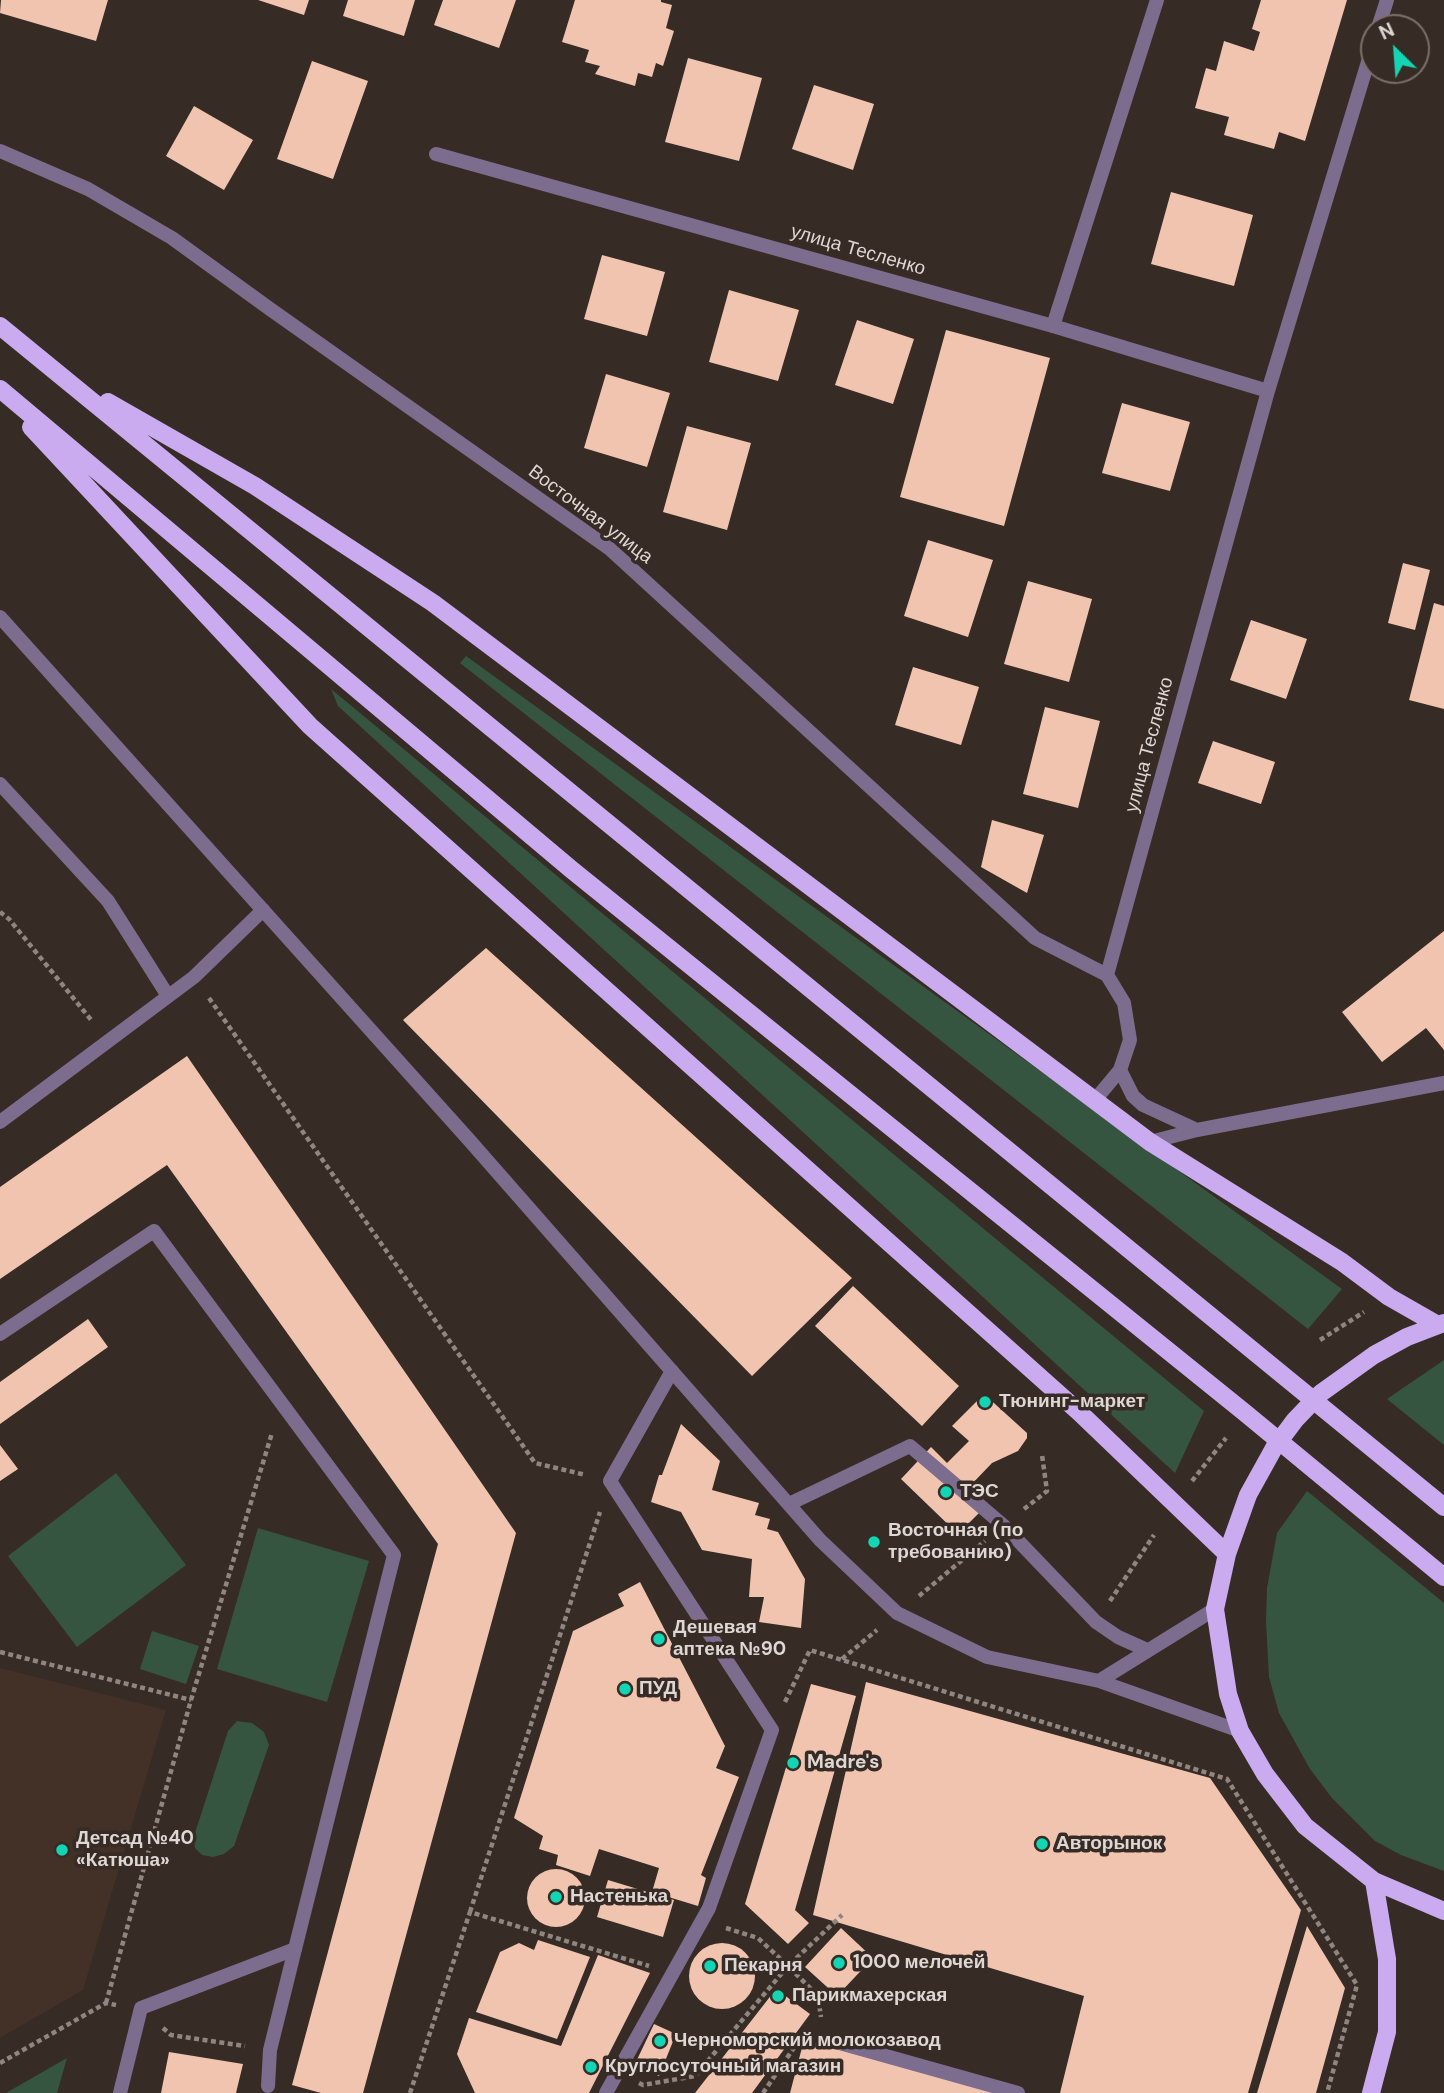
<!DOCTYPE html>
<meta charset="utf-8">
<style>
body{margin:0}
#map{position:relative;width:1444px;height:2093px;overflow:hidden;background:#372b25;font-family:"DM Sans",sans-serif}
canvas{display:block}
.north{position:absolute;left:1360px;top:14px;width:70px;height:70px;box-sizing:border-box;background:#372b25;border:2px solid #7a706b;border-radius:50%;rotate:335deg;font-size:19px;font-weight:700;line-height:28px;text-align:center;color:#dfd7d3}
.north::after{content:'';display:block;margin:auto;width:24px;height:32px;background:#14d5b3;clip-path:polygon(50% 0,100% 100%,50% 72%,0 100%)}
</style>
<div id="map">
<canvas width="1444" height="2093"></canvas>
<div class="north">N</div>
</div>
<script>
const c = document.querySelector('canvas').getContext('2d');
c.lineJoin = 'round';
function fill(path, color) { c.fillStyle = color; c.fill(path, 'evenodd'); }
const shape = rows => new Path2D(rows.map(r => 'M' + r).join(''));
function trace(path, color, width, dash) { c.strokeStyle = color; c.lineWidth = width; c.lineCap = dash ? 'butt' : 'round'; c.setLineDash(dash || []); c.stroke(path); }
function drawText(font, color, halo, rows, align = 'center') {
  c.font = font + ' "DM Sans",sans-serif'; c.lineWidth = 7; c.setLineDash([]); c.textBaseline = 'middle'; c.strokeStyle = halo; c.fillStyle = color; for (const [text, x, y, turn = 0] of rows) {
    c.save(); c.translate(x, y); c.rotate((+turn || 0) * Math.PI / 180); c.textAlign = isNaN(turn) ? turn : align; if (halo) c.strokeText(text, 0, 0); c.fillText(text, 0, 0); c.restore();
  }
}
fill(shape([
 [0,1668,166,1710,83,1990,0,2038]
]), '#433027');
fill(shape([
 [466,656,1342,1289,1308,1329,460,663],
 [331,689,1204,1411,1175,1473,338,706],
 [1444,1360,1444,1445,1387,1399],
 [116,1473,186,1565,77,1647,8,1556],
 [1307,1491,1444,1603,1444,1871,1401,1855,1375,1841,1332,1798,1310,1769,1279,1713,1269,1677,1266,1621,1267,1588,1277,1533],
 [258,1528,369,1561,327,1702,217,1669],
 [152,1631,199,1646,186,1684,140,1669],
 [237,1721,252,1723,264,1732,269,1745,234,1846,224,1854,213,1857,202,1855,195,1848,194,1836,228,1731],
 [67,2058,57,2093,6,2093]
]), '#365540');
fill(shape([
 [1,0,108,0,96,41,0,13],
 [258,0,309,0,304,15],
 [348,0,415,0,404,36,343,16],
 [443,0,516,0,499,48,434,25],
 [575,0,661,0,661,2,672,5,666,28,674,31,663,66,656,63,652,77,638,73,635,86,595,74,600,66,585,62,589,50,562,42],
 [1261,0,1347,0,1305,141,1279,132,1274,149,1224,135,1229,117,1195,108,1206,68,1216,71,1224,41,1254,51,1260,32,1252,29],
 [688,58,762,78,739,161,665,142],
 [312,61,368,81,333,179,277,159],
 [814,85,874,104,853,170,792,149],
 [194,106,253,140,224,190,166,156],
 [1171,192,1253,215,1234,286,1151,264],
 [602,255,665,272,647,336,584,319],
 [729,290,799,310,778,381,709,362],
 [857,320,914,339,893,404,835,385],
 [946,330,1050,358,1004,526,900,497],
 [606,374,670,393,647,467,584,448],
 [1122,403,1190,422,1170,491,1102,473],
 [687,426,751,443,727,530,663,512],
 [928,540,993,560,968,637,904,616],
 [1403,563,1430,570,1415,630,1388,623],
 [1028,581,1092,599,1069,682,1004,664],
 [1434,603,1444,606,1444,709,1409,700],
 [1251,620,1307,639,1286,699,1230,680],
 [913,667,979,687,961,745,895,725],
 [1045,707,1100,721,1078,808,1023,794],
 [1213,741,1275,762,1261,804,1198,783],
 [992,820,1044,835,1027,893,981,867],
 [1444,931,1444,1050,1426,1028,1382,1062,1342,1012],
 [486,948,852,1278,752,1376,403,1020],
 [187,1056,516,1533,363,2093,321,2093,292,2085,438,1544,167,1165,0,1279,0,1187],
 [853,1286,959,1386,922,1426,815,1326],
 [88,1319,108,1347,0,1424,0,1382],
 [984,1394,1027,1433,1027,1438,1018,1451,992,1463,969,1487,987,1505,958,1534,901,1479,931,1447,947,1463,969,1441,952,1426],
 [681,1424,720,1461,712,1490,759,1503,755,1515,770,1519,767,1529,778,1532,805,1579,801,1628,759,1622,764,1597,749,1597,752,1559,702,1550,681,1512,651,1502,659,1475,662,1475],
 [0,1445,18,1469,0,1481],
 [640,1582,725,1746,716,1768,739,1777,701,1875,706,1878,698,1906,652,1892,659,1868,599,1849,590,1876,556,1865,558,1855,539,1849,543,1836,514,1818,573,1631,624,1606,618,1594],
 [866,1682,1210,1778,1301,1910,1248,2093,1060,2093,1084,1996,813,1915],
 [811,1684,856,1696,795,1910,809,1923,788,1944,745,1904],
 '527 1898a29 29 0 1 1 58 0a29 29 0 1 1-58 0Z',
 [608,1880,674,1900,663,1937,597,1917],
 [1307,1926,1345,1988,1316,2093,1257,2093],
 [841,1928,873,1958,837,1996,805,1967],
 [538,1940,590,1957,557,2039,476,2012,500,1952,519,1943,534,1950],
 '689 1976a33 33 0 1 1 66 0a33 33 0 1 1-66 0Z',
 [598,1955,650,1973,589,2093,475,2093,457,2054,469,2018,561,2046],
 [776,1989,810,2014,752,2093,695,2093],
 [654,2024,676,2034,659,2076,634,2066],
 [804,2040,993,2092,993,2093,790,2093],
 [169,2052,243,2064,236,2093,161,2093]
]), '#f1c4b0');
trace(shape([
 [0,912,9,919,92,1021],
 [209,998,535,1463,586,1475],
 [1320,1340,1364,1312],
 [1192,1481,1226,1438],
 [1024,1509,1047,1491,1042,1455],
 [919,1596,985,1541],
 [1110,1601,1154,1535],
 [0,1652,191,1700],
 [842,1659,877,1630],
 [785,1702,810,1650,1227,1779,1357,1985,1327,2093],
 [470,1912,600,1512],
 [726,1928,758,1938,788,1966,818,1996,821,2017],
 [106,2003,191,1700,272,1433],
 [163,2028,171,2035,245,2046],
 [0,2063,106,2003,116,2005],
 [639,2083,643,2085,695,2076,788,1966,842,1915],
 [410,2093,470,1912,649,1966],
 [763,2093,802,2036]
]), '#908681', 4.5, [5, 3.5]);
trace(shape([
 [1053,326,1157,0],
 [0,784,108,901,168,996],
 [1120,1070,1133,1096,1143,1105,1197,1130],
 [0,1122,194,977,263,910],
 [1150,1142,1197,1130,1444,1083],
 [0,1334,154,1231,394,1555,295,1949,141,2008,120,2093],
 [789,1504,910,1446,1004,1526,1096,1622,1118,1637,1147,1650],
 [829,2040,1018,2093],
 [606,2093,709,1908,772,1730,610,1481,672,1371]
]), '#7c6d8e', 14);
trace(shape([
 [1378,28,1387,0],
 [0,151,88,189,172,238,270,309,610,549,1035,938,1107,975],
 [436,154,1053,326,1268,391],
 [1095,1100,1120,1070,1130,1040,1124,1003,1107,975,1268,391,1374,42],
 [268,2086,270,2050,295,1949]
]), '#7c6d8e', 14);
trace(shape([
 [0,617,470,1141,820,1540,897,1613,987,1657,1099,1681,1240,1731],
 [1099,1681,1215,1609]
]), '#7c6d8e', 14);
trace(shape([
 [0,326,1444,1507],
 [0,389,572,870,1244,1412,1444,1577],
 [108,402,255,486,433,603,1150,1142,1342,1262,1389,1297,1438,1325],
 [31,427,310,726,1079,1412,1227,1554],
 [1444,1323,1407,1337,1374,1355,1321,1393,1295,1420,1274,1448,1248,1495,1227,1554,1215,1609,1228,1694,1240,1731,1265,1774,1305,1826,1374,1881,1444,1911],
 [1371,2093,1387,2032,1387,1959,1374,1881]
]), '#cbabf0', 18);
for (const [x, y, r, color] of [
 [985,1402,7,"#14d5b3"],
 [946,1492,7,"#14d5b3"],
 [874,1542,7,"#14d5b3"],
 [659,1639,7,"#14d5b3"],
 [625,1689,7,"#14d5b3"],
 [793,1763,7,"#14d5b3"],
 [1042,1844,7,"#14d5b3"],
 [62,1850,7,"#14d5b3"],
 [556,1897,7,"#14d5b3"],
 [839,1963,7,"#14d5b3"],
 [710,1966,7,"#14d5b3"],
 [778,1996,7,"#14d5b3"],
 [660,2041,7,"#14d5b3"],
 [591,2067,7,"#14d5b3"]
]) { const dot = new Path2D(); dot.arc(x, y, r, 0, 2 * Math.PI); c.fillStyle = color; c.fill(dot); trace(dot, '#372b25', 2.5); }
drawText('19px', '#dfd7d3', '#372b25', [
 ["улица Тесленко",858,251,16],
 ["Восточная улица",590,515,37],
 ["улица Тесленко",1150,745,-75]
]);
drawText('bold 19px', '#dfd7d3', '#372b25', [
 ["Тюнинг-маркет",999,1402],
 ["ТЭС",960,1492],
 ["Восточная (по",888,1531],
 ["требованию)",888,1553],
 ["Дешевая",673,1628],
 ["аптека №90",673,1650],
 ["ПУД",639,1689],
 ["Madre's",807,1763],
 ["Детсад №40",76,1839],
 ["«Катюша»",76,1861],
 ["Авторынок",1056,1844],
 ["Настенька",570,1897],
 ["1000 мелочей",853,1963],
 ["Пекарня",724,1966],
 ["Парикмахерская",792,1996],
 ["Черноморский молокозавод",674,2041],
 ["Круглосуточный магазин",605,2067]
], 'left');
</script>
